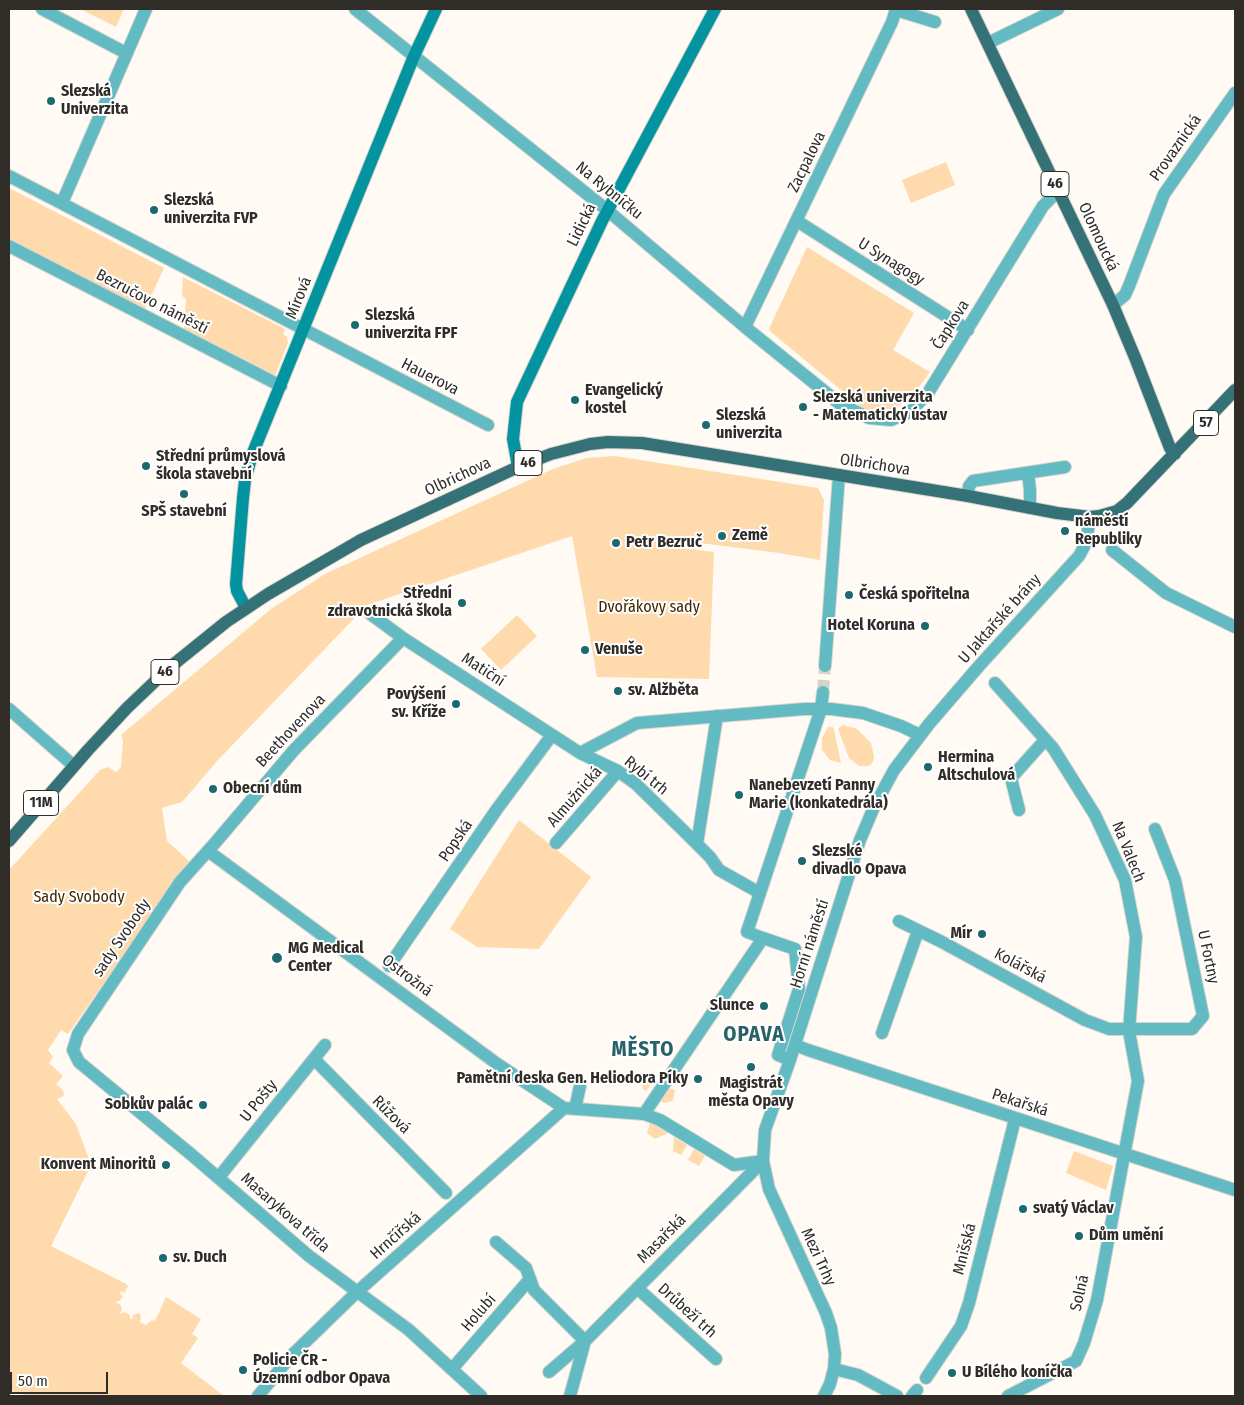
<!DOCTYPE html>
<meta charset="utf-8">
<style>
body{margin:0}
#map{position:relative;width:1244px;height:1405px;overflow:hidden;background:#fffaf3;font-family:"Fira Sans Condensed",sans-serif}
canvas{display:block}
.frame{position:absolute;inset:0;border:10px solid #302d28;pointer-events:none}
.scale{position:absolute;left:10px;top:1372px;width:98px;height:22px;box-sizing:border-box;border:2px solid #302d28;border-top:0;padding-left:6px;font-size:15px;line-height:18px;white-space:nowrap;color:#302d28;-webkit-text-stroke:4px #fff;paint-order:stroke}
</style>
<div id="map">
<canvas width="1244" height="1405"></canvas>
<div class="frame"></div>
<div class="scale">50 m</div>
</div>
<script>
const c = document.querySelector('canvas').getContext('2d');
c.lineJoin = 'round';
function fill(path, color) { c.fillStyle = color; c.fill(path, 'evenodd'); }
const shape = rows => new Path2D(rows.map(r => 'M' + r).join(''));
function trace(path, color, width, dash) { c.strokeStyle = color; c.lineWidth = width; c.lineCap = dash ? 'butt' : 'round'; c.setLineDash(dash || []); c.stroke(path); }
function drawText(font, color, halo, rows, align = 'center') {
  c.font = font + ' "Fira Sans Condensed",sans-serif'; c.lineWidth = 4; c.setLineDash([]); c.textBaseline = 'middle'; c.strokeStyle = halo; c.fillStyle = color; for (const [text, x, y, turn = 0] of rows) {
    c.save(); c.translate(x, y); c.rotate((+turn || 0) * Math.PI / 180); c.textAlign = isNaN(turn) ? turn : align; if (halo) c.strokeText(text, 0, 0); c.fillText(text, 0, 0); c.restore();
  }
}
fill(shape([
 [80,9,124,9,116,27],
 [946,162,955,185,911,203,902,180],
 [9,188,164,268,145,309,9,239],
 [807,247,914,313,893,350,930,372,916,391,905,402,895,408,886,412,875,411,864,409,771,332,769,329],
 [183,277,285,329,283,334,287,337,288,343,275,375,184,329,186,299,182,296],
 [615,456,818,488,824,500,820,560,779,553,661,538,661,545,714,552,709,679,597,677,572,536,367,605,218,760,182,802,162,808,167,841,189,861,68,1034,61,1030,48,1050,53,1057,49,1063,63,1076,56,1084,63,1090,64,1096,57,1099,76,1124,90,1162,89,1169,51,1246,126,1284,128,1286,124,1293,121,1291,120,1294,123,1296,120,1301,117,1301,116,1303,120,1304,122,1310,120,1313,121,1314,124,1312,130,1315,130,1319,132,1319,133,1315,139,1313,141,1316,140,1322,146,1325,152,1320,155,1321,166,1297,201,1319,192,1334,198,1338,181,1363,224,1396,27,1396,9,1390,9,870,100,770,108,767,116,772,121,767,123,741,121,735,271,609,325,574,553,469,586,458],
 [517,615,537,636,501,670,481,649],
 [843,725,857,729,871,743,874,757,873,762,869,766,859,766,849,758,838,729],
 [828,727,833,727,834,730,841,763,830,760,822,750,822,738],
 [519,820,591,877,539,949,477,947,450,929],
 [648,1073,654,1080,646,1091,643,1089,641,1078],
 [665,1087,675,1090,673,1101,664,1103,659,1100],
 [650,1123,657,1126,668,1133,655,1139,647,1133],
 [674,1137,687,1145,681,1155,673,1151],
 [694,1149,705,1156,699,1166,688,1160],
 [1074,1151,1113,1166,1106,1190,1066,1173]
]), '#fedaac');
trace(shape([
 [823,692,825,666]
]), '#d6d1ca', 12, [12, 6]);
const street = shape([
 [42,9,126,53],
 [355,9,607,210,745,327,840,404,869,418,891,420,910,412,928,393,1043,206,1058,191],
 [896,10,935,22],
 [988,43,1058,9],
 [9,176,488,425],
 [62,203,146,9],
 [797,221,968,330],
 [9,246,281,386],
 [1113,305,1125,295,1129,286,1164,194,1235,93],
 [745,327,892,22,896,9],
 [1028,473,1030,490,1030,508],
 [968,496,969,486,973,481,1065,467],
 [1112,550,1166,593,1235,627],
 [369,613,403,638,580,753],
 [403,638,294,750,215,843,180,882,78,1034,73,1050,79,1062,193,1156,309,1256,409,1330,481,1396],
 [825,666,839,475],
 [995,683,1053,748,1095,815,1125,880,1136,937,1129,1031,1138,1081,1097,1300,1084,1343,1076,1361,1008,1396],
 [9,709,74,766],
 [717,716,697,844,636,784,618,771,580,753,637,723,804,709,831,709,863,713,901,726,920,735],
 [1019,810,1011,778,1045,740],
 [556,843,618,771],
 [697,844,710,857,719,870,760,893],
 [208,851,496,1063,564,1108,644,1114,660,1120,734,1165,763,1161],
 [899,921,942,942,1085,1020,1109,1029,1192,1029,1203,1016,1175,880,1155,829],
 [763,938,795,949,799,989,778,1055,790,1060],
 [389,966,497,809,552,735],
 [882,1033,918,931],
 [795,1045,808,1050,1235,1190],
 [314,1059,446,1193],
 [575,1109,580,1086],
 [644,1114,763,938,747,932,821,709,823,692],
 [219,1177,325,1045],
 [496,1242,526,1268,534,1290,585,1341,570,1396],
 [637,1288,716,1359],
 [452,1369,530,1279],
 [834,1369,858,1375,897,1396],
 [549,1372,585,1341,763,1161],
 [926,1378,961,1326,969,1303,1015,1119],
 [258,1396,291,1356,357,1292,564,1108],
 [824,1396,830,1384,834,1369,835,1354,831,1328,826,1313,769,1189,763,1161,765,1130,790,1060,860,840,874,807,894,770,929,724,979,666,1079,556,1086,543,1090,517],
 [912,1396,917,1390]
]);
const secondary = shape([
 [518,467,513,439,517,402,602,221,715,9],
 [246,608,237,591,236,584,243,498,245,480,252,455,414,56,436,9]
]);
const primary = shape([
 [971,9,1113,305,1136,360,1170,448,1175,454],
 [9,841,88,750,127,708,169,668,226,622,268,594,361,540,518,467,551,454,590,444,608,442,642,443,968,496,1057,513,1090,517,1099,516,1117,511,1127,503,1235,390]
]);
trace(street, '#dad5ce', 14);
trace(secondary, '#dad5ce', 14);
trace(primary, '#dad5ce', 14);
trace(street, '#62bac3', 12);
trace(secondary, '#03949f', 12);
trace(primary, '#347278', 12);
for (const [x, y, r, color] of [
 [51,101,5,"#1d6970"],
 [154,210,5,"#1d6970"],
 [355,325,5,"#1d6970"],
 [575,400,5,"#1d6970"],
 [803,407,5,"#1d6970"],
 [706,425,5,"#1d6970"],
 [146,466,5,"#1d6970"],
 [184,494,5,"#1d6970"],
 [1065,531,5,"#1d6970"],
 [722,536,5,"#1d6970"],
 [616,543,5,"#1d6970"],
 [849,595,5,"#1d6970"],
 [462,603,5,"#1d6970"],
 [925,626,5,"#1d6970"],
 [585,650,5,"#1d6970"],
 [618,691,5,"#1d6970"],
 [456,704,5,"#1d6970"],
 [928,767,5,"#1d6970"],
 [213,789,5,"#1d6970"],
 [739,795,5,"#1d6970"],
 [802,861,5,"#1d6970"],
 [982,934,5,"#1d6970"],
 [277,958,6,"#1d6970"],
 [764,1006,5,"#1d6970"],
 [751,1067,5,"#1d6970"],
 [698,1079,5,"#1d6970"],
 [203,1105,5,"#1d6970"],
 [166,1165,5,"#1d6970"],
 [1023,1209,5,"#1d6970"],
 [1079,1236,5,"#1d6970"],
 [163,1258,5,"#1d6970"],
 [243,1370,5,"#1d6970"],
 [952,1373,5,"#1d6970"]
]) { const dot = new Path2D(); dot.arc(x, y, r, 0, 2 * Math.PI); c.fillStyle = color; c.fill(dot); trace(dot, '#fff', 2); }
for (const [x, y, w] of [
 [1055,184,28],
 [1206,423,25],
 [528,463,28],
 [165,672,28],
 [41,803,35]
]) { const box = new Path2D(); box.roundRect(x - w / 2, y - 12.5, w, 25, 4); c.fillStyle = '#fff'; c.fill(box); trace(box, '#302d28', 1); }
drawText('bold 15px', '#302d28', null, [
 ["46",1055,184],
 ["57",1206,423],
 ["46",528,463],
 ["46",165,672],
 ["11M",41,803]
]);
drawText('bold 16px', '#302d28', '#fff', [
 ["Slezská",61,92],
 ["Univerzita",61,110],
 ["Slezská",164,201],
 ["univerzita FVP",164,219],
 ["Slezská",365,316],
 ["univerzita FPF",365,334],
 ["Evangelický",585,391],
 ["kostel",585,409],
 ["Slezská univerzita",813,398],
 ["- Matematický ústav",813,416],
 ["Slezská",716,416],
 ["univerzita",716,434],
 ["Střední průmyslová",156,457],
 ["škola stavební",156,475],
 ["SPŠ stavební",184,512,"center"],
 ["náměstí",1075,522],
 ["Republiky",1075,540],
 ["Země",732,536],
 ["Petr Bezruč",626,543],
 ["Střední",452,594,"right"],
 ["zdravotnická škola",452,612,"right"],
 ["Česká spořitelna",859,595],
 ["Hotel Koruna",915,626,"right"],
 ["Venuše",595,650],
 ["sv. Alžběta",628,691],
 ["Povýšení",446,695,"right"],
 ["sv. Kříže",446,713,"right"],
 ["Hermina",938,758],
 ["Altschulová",938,776],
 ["Nanebevzetí Panny",749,786],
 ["Marie (konkatedrála)",749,804],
 ["Obecní dům",223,789],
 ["Slezské",812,852],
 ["divadlo Opava",812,870],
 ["Mír",972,934,"right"],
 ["MG Medical",288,949],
 ["Center",288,967],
 ["Slunce",754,1006,"right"],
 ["Pamětní deska Gen. Heliodora Píky",688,1079,"right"],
 ["Magistrát",751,1084,"center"],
 ["města Opavy",751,1102,"center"],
 ["Sobkův palác",193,1105,"right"],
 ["Konvent Minoritů",156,1165,"right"],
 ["svatý Václav",1033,1209],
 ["Dům umění",1089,1236],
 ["sv. Duch",173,1258],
 ["Policie ČR -",253,1361],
 ["Územní odbor Opava",253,1379],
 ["U Bílého koníčka",962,1373]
], 'left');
drawText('16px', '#302d28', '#fff', [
 ["Provaznická",1176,148,-55],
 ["Zacpalova",807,162,-64],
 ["Na Rybníčku",609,191,39],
 ["Lidická",582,225,-64],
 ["Olomoucká",1098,237,65],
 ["U Synagogy",891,262,32],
 ["Mírová",299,298,-68],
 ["Bezručovo náměstí",152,302,27],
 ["Čapkova",951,325,-58],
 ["Hauerova",430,377,27],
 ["Olbrichova",875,465,9],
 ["Olbrichova",458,477,-25],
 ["U Jaktařské brány",1000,619,-48],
 ["Matiční",483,670,33],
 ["Beethovenova",291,731,-47],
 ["Rybí trh",646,776,39],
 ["Almužnická",575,797,-49],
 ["Popská",456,841,-56],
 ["Na Valech",1128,852,68],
 ["sady Svobody",122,938,-56],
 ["Horní náměstí",810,944,-72],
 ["U Fortny",1208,957,78],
 ["Kolářská",1020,966,28],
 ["Ostrožná",407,976,37],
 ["U Pošty",259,1101,-51],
 ["Pekařská",1020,1103,18],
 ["Růžová",391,1115,45],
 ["Masarykova třída",285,1213,41],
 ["Hrnčířská",396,1236,-42],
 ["Masařská",662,1239,-45],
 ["Mnišská",965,1249,-76],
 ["Mezi Trhy",818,1257,65],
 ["Solná",1080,1293,-77],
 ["Drůbeží trh",687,1311,42],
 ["Holubí",479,1313,-49]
]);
drawText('16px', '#402700', '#fff', [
 ["Dvořákovy sady",649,608],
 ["Sady Svobody",79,898]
]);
c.letterSpacing = '1px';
drawText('bold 21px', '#286167', '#fff', [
 ["OPAVA",754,1035],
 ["MĚSTO",643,1050]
]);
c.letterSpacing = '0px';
</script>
